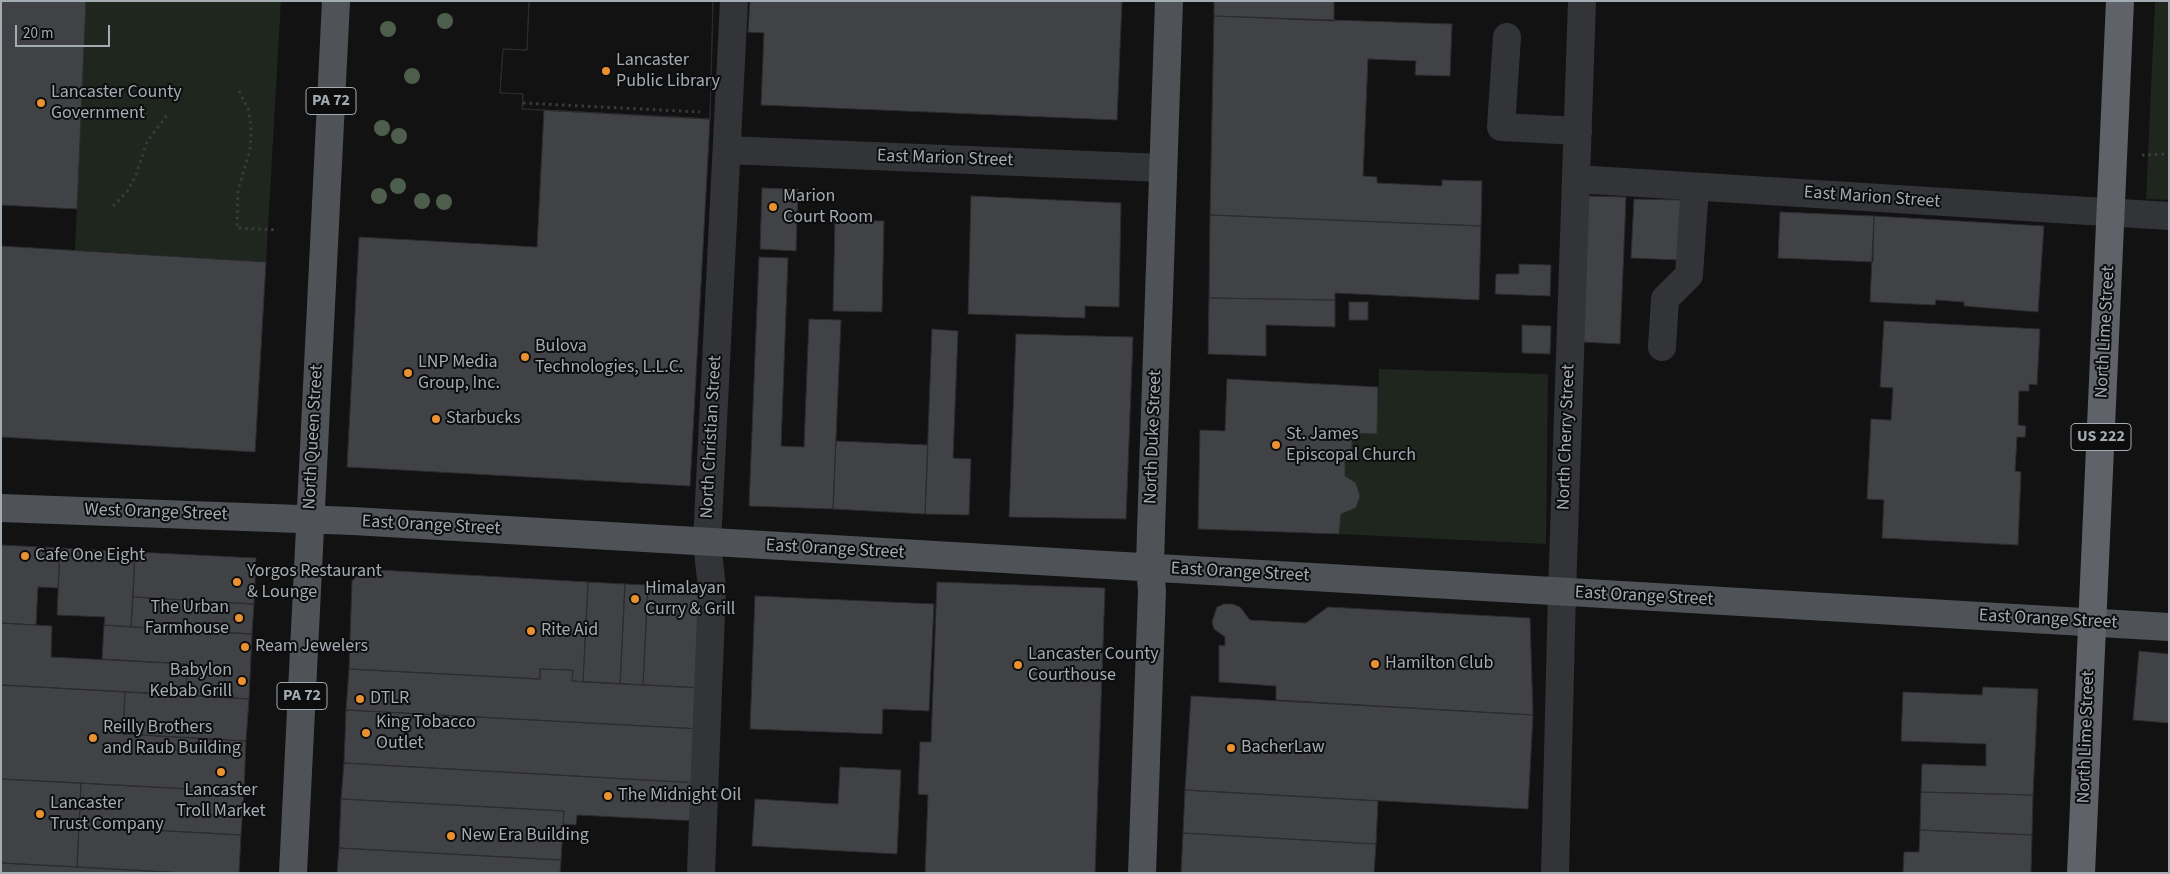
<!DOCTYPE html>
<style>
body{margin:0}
#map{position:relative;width:2170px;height:874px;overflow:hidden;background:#121213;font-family:"Source Sans 3",sans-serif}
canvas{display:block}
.frame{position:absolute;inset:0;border:2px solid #a3abb3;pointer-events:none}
.scale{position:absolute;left:15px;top:25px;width:95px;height:22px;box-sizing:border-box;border:2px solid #a3abb3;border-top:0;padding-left:6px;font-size:15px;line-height:18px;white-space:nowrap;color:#a3abb3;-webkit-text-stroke:4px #0d0d0e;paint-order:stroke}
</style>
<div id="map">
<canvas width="2170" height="874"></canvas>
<div class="frame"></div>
<div class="scale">20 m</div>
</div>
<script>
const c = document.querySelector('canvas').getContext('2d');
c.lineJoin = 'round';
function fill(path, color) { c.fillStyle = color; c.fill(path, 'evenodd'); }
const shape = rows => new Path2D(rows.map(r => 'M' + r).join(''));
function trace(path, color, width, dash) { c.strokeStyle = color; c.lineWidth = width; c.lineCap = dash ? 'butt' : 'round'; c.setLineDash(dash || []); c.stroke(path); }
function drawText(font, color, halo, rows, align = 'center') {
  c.font = font + ' "Source Sans 3",sans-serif'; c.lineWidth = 4; c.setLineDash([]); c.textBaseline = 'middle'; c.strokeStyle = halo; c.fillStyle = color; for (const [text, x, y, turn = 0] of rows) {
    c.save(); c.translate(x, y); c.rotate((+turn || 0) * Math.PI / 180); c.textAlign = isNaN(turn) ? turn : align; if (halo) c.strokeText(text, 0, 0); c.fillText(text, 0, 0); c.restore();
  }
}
fill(shape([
 [86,1,281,1,266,262,75,250],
 [2155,1,2169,1,2169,200,2146,199],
 [1379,369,1548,374,1546,544,1339,534,1341,514,1356,508,1360,496,1356,483,1345,476,1345,457,1352,457,1352,433,1377,433]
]), '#1e261e');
const building = shape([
 [1,1,86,1,77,209,1,205,1,1],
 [529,1,713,1,710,119,522,109,523,94,500,93,503,49,527,50,529,1],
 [529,1,713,1,710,119,522,109,523,94,500,93,503,49,527,50,529,1],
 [750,1,1122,1,1117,120,761,105,764,33,748,32,750,1],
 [1214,1,1334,1,1334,21,1214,16,1214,1],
 [1214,16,1452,24,1450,76,1415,75,1416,61,1368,59,1363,176,1377,177,1377,183,1442,186,1442,180,1482,181,1481,226,1210,215,1214,16],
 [544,110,710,119,690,486,347,467,359,237,537,247,544,110],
 [762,188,798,189,796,251,760,249,762,188],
 [971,196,1121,203,1119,307,1085,306,1085,318,968,314,971,196],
 [1588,196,1626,197,1620,344,1583,342,1588,196],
 [1634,199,1683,200,1680,260,1631,258,1634,199],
 [1780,212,1874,216,1873,262,1778,258,1780,212],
 [1210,215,1481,226,1479,300,1335,293,1335,300,1209,298,1210,215],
 [1874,216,2044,226,2038,312,1964,306,1964,302,1936,300,1935,305,1870,302,1874,216],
 [835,220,884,221,882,312,833,311,835,220],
 [1,246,266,262,255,452,1,437,1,246],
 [759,257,788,258,781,446,804,447,809,319,841,320,833,509,749,506,759,257],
 [1519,264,1551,265,1550,296,1495,294,1496,274,1519,274,1519,264],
 [1209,298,1335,300,1335,327,1266,325,1266,356,1208,354,1209,298],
 [1349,302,1368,302,1368,320,1349,320,1349,302],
 [1884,321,2040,329,2037,385,2029,384,2029,391,2019,391,2018,425,2026,426,2025,437,2017,437,2015,471,2021,472,2018,545,1882,538,1884,500,1867,499,1871,419,1891,420,1893,388,1880,387,1884,321],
 [1522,325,1551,326,1550,354,1522,353,1522,325],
 [932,329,958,331,953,458,971,459,969,515,925,514,932,329],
 [1016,334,1133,337,1126,519,1009,517,1016,334],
 [1227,379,1378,387,1377,434,1352,433,1352,457,1345,457,1345,476,1356,483,1360,496,1356,508,1341,514,1339,534,1198,529,1200,430,1225,431,1227,379],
 [836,441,928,445,925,514,833,509,836,441],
 [1,545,60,548,58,588,38,587,36,625,1,623,1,545],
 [60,548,135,552,131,627,104,625,105,617,57,615,60,548],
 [135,552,256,558,254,604,133,597,135,552],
 [363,569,588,582,583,682,572,681,573,670,540,669,540,679,349,669,352,581,363,569],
 [588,582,625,584,620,684,583,682,588,582],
 [937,582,1105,588,1095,873,925,873,928,795,918,794,920,742,931,742,937,582],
 [625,584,648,585,643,685,620,684,625,584],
 [648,585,709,588,703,688,643,685,648,585],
 [755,596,934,604,929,711,883,709,882,734,750,729,755,596],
 [133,597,254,604,252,634,131,627,133,597],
 [1224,604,1232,604,1240,607,1250,620,1306,623,1328,607,1530,618,1533,715,1276,700,1276,686,1219,682,1219,645,1225,646,1225,637,1214,629,1212,622,1217,607,1224,604],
 [1,623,52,626,51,657,187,664,186,695,1,685,1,623],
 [104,625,252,634,249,699,186,695,187,664,102,659,104,625],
 [2139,651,2169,654,2169,723,2133,720,2139,651],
 [349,669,540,679,540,669,573,670,572,681,703,688,701,729,346,710,349,669],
 [1,685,125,692,123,734,246,741,244,792,1,779,1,685],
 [1983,687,2038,689,2033,795,1921,792,1922,764,1986,766,1986,744,1901,741,1903,692,1982,695,1983,687],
 [125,692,249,699,246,741,123,734,125,692],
 [1191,696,1533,715,1528,809,1185,790,1191,696],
 [346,710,701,729,698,783,344,763,346,710],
 [344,763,698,783,696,821,577,815,576,825,563,824,564,811,341,799,344,763],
 [840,767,901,770,897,854,752,846,755,799,838,804,840,767],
 [1,779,81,783,77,867,1,863,1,779],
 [81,783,244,792,241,835,79,826,81,783],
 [1185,790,1378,801,1376,844,1183,833,1185,790],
 [1921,792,2033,795,2032,835,1920,830,1921,792],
 [341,799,564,811,561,860,339,848,341,799],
 [79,826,241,835,239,873,185,873,77,867,79,826],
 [1920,830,2032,835,2031,873,1903,873,1904,852,1919,852,1920,830],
 [1183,833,1376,844,1374,873,1181,873,1183,833],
 [339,848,561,860,560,873,337,873,339,848],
 [1,863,77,867,185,873,1,873,1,863]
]);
fill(building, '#414246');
trace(building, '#2c2c2f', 1);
trace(shape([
 [239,91,249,111,251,130,250,150,238,190,237,228,278,230],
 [523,103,700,112],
 [2142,155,2169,154],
 [113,206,127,192,136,175,147,142,167,115]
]), '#393b3f', 3, [2.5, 4]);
trace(shape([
 [1507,37,1501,127,1578,131],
 [727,150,1163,168],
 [1576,179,2169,216],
 [1662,347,1665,299,1689,275,1695,187],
 [701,873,712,588,707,542,734,1],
 [1555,873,1562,592,1582,1]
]), '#333438', 28);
trace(shape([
 [1,508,353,521,2169,627],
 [293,873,336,1],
 [1142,873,1152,591,1150,568,1151,530,1169,1]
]), '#4f5257', 28);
trace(shape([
 [2081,873,2120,1]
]), '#5f6369', 28);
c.fillStyle = '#4d5f4c';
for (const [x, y] of [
 [445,21],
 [388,29],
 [412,76],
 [382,128],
 [399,136],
 [398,186],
 [379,196],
 [422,201],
 [444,202]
]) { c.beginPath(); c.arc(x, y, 8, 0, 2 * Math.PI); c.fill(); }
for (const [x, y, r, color] of [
 [606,71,5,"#ec9131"],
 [41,103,5,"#ec9131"],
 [773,207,5,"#ec9131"],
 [525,357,5,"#ec9131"],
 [408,373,5,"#ec9131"],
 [436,419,5,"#ec9131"],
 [1276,445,5,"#ec9131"],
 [25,556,5,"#ec9131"],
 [237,582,5,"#ec9131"],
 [635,599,5,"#ec9131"],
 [239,618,5,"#ec9131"],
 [531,631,5,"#ec9131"],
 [245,647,5,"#ec9131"],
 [1375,664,5,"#ec9131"],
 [1018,665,5,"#ec9131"],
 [242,681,5,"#ec9131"],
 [360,699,5,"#ec9131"],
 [366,733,5,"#ec9131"],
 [93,738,5,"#ec9131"],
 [1231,748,5,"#ec9131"],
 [221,772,5,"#ec9131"],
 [608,796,5,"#ec9131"],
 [40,814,5,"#ec9131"],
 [451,836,5,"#ec9131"]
]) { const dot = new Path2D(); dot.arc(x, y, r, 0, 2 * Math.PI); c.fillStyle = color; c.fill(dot); trace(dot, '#0d0d0e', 2); }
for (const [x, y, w] of [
 [331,101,50],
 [2101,437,60],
 [302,696,50]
]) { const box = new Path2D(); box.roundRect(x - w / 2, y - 13.5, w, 27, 4); c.fillStyle = '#0d0d0e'; c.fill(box); trace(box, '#a3abb3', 1); }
drawText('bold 16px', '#a3abb3', null, [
 ["PA 72",331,101],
 ["US 222",2101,437],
 ["PA 72",302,696]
]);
drawText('18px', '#a3abb3', '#0d0d0e', [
 ["Lancaster",616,61],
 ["Public Library",616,82],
 ["Lancaster County",51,93],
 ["Government",51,114],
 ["Marion",783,197],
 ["Court Room",783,218],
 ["Bulova",535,347],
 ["Technologies, L.L.C.",535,368],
 ["LNP Media",418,363],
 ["Group, Inc.",418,384],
 ["Starbucks",446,419],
 ["St. James",1286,435],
 ["Episcopal Church",1286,456],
 ["Cafe One Eight",35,556],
 ["Yorgos Restaurant",247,572],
 ["& Lounge",247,593],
 ["Himalayan",645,589],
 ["Curry & Grill",645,610],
 ["The Urban",229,608,"right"],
 ["Farmhouse",229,629,"right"],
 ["Rite Aid",541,631],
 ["Ream Jewelers",255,647],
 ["Lancaster County",1028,655],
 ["Courthouse",1028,676],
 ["Hamilton Club",1385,664],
 ["Babylon",232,671,"right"],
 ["Kebab Grill",232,692,"right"],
 ["DTLR",370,699],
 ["King Tobacco",376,723],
 ["Outlet",376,744],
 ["Reilly Brothers",103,728],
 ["and Raub Building",103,749],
 ["BacherLaw",1241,748],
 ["Lancaster",221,791,"center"],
 ["Troll Market",221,812,"center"],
 ["The Midnight Oil",618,796],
 ["Lancaster",50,804],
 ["Trust Company",50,825],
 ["New Era Building",461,836]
], 'left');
drawText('18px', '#a3abb3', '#0d0d0e', [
 ["East Marion Street",945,159,2],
 ["East Marion Street",1872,198,4],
 ["North Lime Street",2106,332,-87],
 ["North Queen Street",314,437,-87],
 ["North Christian Street",712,437,-87],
 ["North Duke Street",1154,437,-88],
 ["North Cherry Street",1567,437,-88],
 ["West Orange Street",156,513,2],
 ["East Orange Street",431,526,3],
 ["East Orange Street",835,550,3],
 ["East Orange Street",1240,573,3],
 ["East Orange Street",1644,597,3],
 ["East Orange Street",2048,620,3],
 ["North Lime Street",2087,737,-88]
]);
</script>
